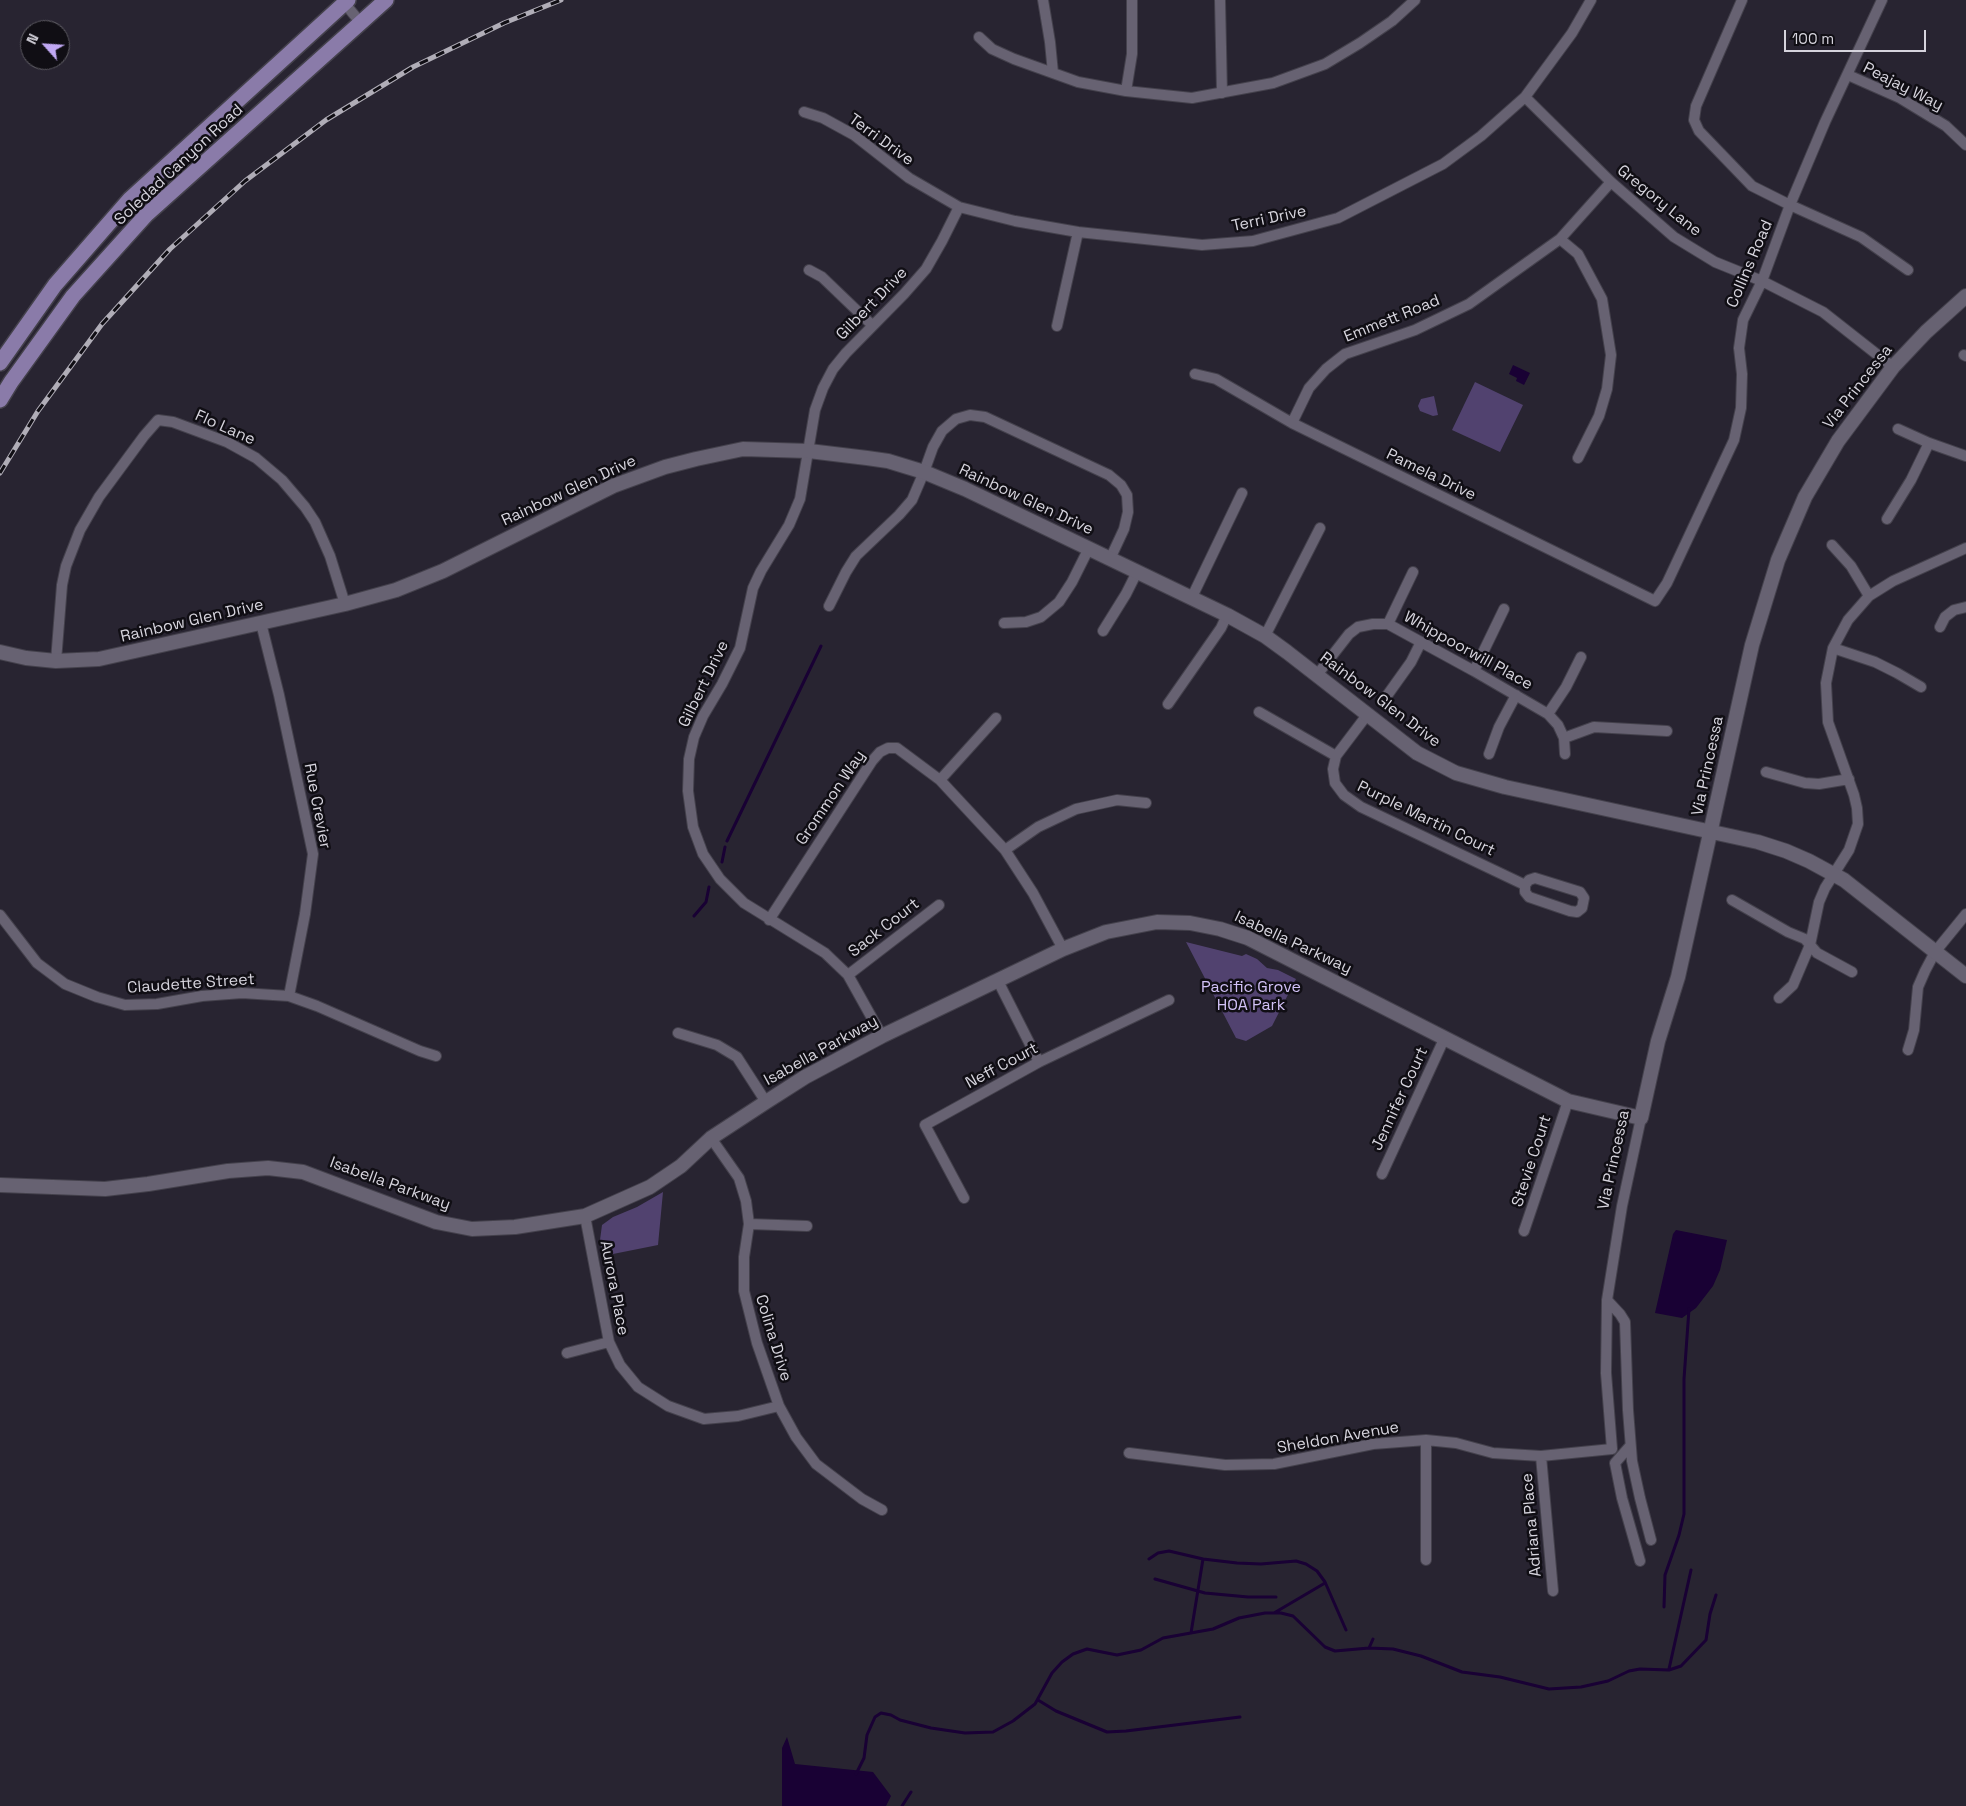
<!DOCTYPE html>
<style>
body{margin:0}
#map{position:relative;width:1966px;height:1806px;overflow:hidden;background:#282431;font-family:"Space Grotesk",sans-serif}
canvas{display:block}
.north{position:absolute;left:20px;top:20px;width:50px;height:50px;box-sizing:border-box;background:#100e14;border:1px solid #5f5d64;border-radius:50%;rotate:296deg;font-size:14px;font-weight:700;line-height:20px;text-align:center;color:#d6d4dd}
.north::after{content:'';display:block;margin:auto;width:18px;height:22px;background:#c0a8f3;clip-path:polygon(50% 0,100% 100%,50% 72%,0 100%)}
.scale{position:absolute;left:1784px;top:30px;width:142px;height:22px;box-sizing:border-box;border:2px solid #d6d4dd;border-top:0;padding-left:6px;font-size:15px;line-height:18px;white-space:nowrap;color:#d6d4dd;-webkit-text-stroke:4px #100e14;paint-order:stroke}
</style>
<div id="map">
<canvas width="1966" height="1806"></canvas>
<div class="north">N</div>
<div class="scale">100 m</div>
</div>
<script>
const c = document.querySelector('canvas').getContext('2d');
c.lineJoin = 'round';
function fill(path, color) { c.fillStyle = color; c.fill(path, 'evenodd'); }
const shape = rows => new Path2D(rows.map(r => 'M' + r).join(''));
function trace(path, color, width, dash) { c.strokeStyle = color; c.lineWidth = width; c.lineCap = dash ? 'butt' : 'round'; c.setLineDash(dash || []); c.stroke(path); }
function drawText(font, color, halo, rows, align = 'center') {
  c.font = font + ' "Space Grotesk",sans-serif'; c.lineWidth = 5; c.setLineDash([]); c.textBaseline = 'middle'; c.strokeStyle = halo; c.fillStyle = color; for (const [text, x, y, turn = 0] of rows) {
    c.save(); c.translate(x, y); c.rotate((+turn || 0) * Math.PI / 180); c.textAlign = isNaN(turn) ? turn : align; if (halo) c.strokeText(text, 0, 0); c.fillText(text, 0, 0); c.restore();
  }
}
fill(shape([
 [1475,382,1523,405,1500,452,1452,430],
 [1434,396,1438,415,1433,416,1420,411,1418,406,1421,399],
 [1186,942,1242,956,1246,954,1257,959,1267,968,1278,970,1296,979,1272,1026,1246,1041,1236,1038],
 [663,1192,658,1245,603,1256,600,1240,602,1225,613,1217,637,1207]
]), '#51426f');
fill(shape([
 [1513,365,1530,373,1524,385,1516,381,1517,378,1509,374],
 [1676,1230,1727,1240,1720,1270,1713,1286,1696,1308,1682,1318,1655,1313,1673,1234],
 [787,1737,795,1764,873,1772,891,1796,886,1806,782,1806,782,1748]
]), '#190134');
trace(shape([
 [727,841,821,646],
 [722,862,725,847],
 [694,916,706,902,709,887],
 [1149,1559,1158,1553,1169,1551,1203,1559],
 [1155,1579,1205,1593,1248,1597,1276,1597],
 [1664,1607,1665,1575,1679,1535,1684,1514,1684,1379,1689,1309],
 [1274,1613,1325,1583],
 [1191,1633,1203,1559,1237,1563,1261,1564,1296,1561,1306,1564,1317,1571,1325,1582,1346,1630],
 [1369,1648,1373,1639],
 [1669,1669,1691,1570],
 [1038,1700,1056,1711,1107,1732,1126,1731,1240,1717],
 [856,1774,864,1758,867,1735,875,1717,881,1713,891,1715,900,1720,931,1728,965,1733,993,1732,1013,1721,1035,1704,1052,1673,1062,1662,1073,1654,1087,1649,1117,1655,1141,1650,1163,1638,1213,1629,1239,1618,1265,1613,1281,1613,1293,1616,1325,1647,1335,1651,1369,1648,1393,1649,1421,1656,1462,1672,1500,1677,1549,1689,1581,1687,1608,1681,1629,1671,1640,1669,1669,1670,1681,1666,1706,1640,1710,1614,1716,1595],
 [902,1806,911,1792]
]), '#190134', 3);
const street = shape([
 [342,0,360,22],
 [1043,0,1050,42,1053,73],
 [1220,0,1222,93],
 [1742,0,1696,106,1694,120,1699,131,1752,186,1790,205,1861,237,1908,270],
 [979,37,992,49,1014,59,1078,82,1126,91,1192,98,1273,83,1325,64,1360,43,1392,21,1415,0],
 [1848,75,1900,98,1946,126,1966,145],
 [1126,91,1132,54,1132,0],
 [1525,97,1611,182,1674,237,1715,262,1762,281,1823,312,1893,367],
 [804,112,823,118,854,135,909,178,959,207,1015,221,1078,232,1202,245,1253,241,1338,218,1443,164,1481,136,1525,97,1572,33,1591,0],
 [1560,239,1578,254,1602,299,1611,355,1607,389,1599,416,1578,458],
 [809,270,822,277,872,325],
 [1057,326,1078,232],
 [1964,355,1966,356],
 [1195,374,1216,379,1292,423,1655,601,1667,583,1734,440,1741,408,1742,374,1739,348,1743,320,1762,281,1790,205,1825,122,1882,0],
 [1292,423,1309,388,1326,369,1345,354,1415,330,1469,304,1560,239,1611,182],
 [1898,429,1929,443,1966,456],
 [1887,519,1911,480,1929,443],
 [1832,545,1851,566,1869,596],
 [1192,597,1242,493],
 [829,606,846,572,856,556,899,515,912,500,924,472,933,447,942,431,956,419,970,415,985,417,1109,475,1121,485,1127,495,1128,512,1124,529,1110,559],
 [261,623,279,695,313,854,305,914,289,996],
 [1004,623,1026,622,1041,617,1059,602,1072,582,1089,548],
 [1388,624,1413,572],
 [1940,627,1945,617,1954,610,1966,607],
 [1103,631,1126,594,1137,572],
 [1265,636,1320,528],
 [1833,648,1875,662,1897,673,1921,687],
 [56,661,62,585,66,566,80,530,99,497,144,436,158,420,173,422,227,442,256,458,282,480,305,507,315,522,330,556,345,604],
 [1474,671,1504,609],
 [1317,675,1349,634,1358,627,1373,624,1388,624,1474,671,1548,714,1558,725,1564,738,1565,754],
 [1386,697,1411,662,1421,642],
 [1168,704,1221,628,1227,615],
 [1259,712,1336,756],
 [1548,714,1566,687,1581,657],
 [1367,715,1336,756,1333,769,1335,783,1344,795,1361,807,1525,885],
 [1564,738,1594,727,1667,731],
 [1489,754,1499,727,1516,695],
 [1766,772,1805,783,1819,784,1849,779],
 [940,780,996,718],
 [1005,850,1038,827,1076,809,1117,800,1146,803],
 [1535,878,1580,892,1584,898,1582,908,1577,912,1570,911,1529,897,1525,892,1525,885,1529,880,1535,878],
 [1732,900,1788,932,1805,939,1817,953,1852,972],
 [0,915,37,963,65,984,97,997,125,1005,157,1004,202,996,242,993,289,996,317,1006,420,1051,436,1056],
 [769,920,872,761,880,752,888,748,897,748,940,780,1005,850,1033,893,1063,949],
 [848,975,939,905],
 [998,981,1039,1062],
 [1779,998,1793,985,1810,945,1819,902,1825,888,1849,850,1858,824,1857,808,1854,795,1828,722,1826,683,1833,648,1848,620,1869,596,1893,581,1966,548],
 [678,1033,717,1045,737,1057,766,1102],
 [882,1036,848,975,825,953,744,903,720,879,703,854,693,827,688,791,689,759,694,737,703,716,722,684,740,648,753,588,761,571,789,525,800,499,815,410,823,388,833,369,846,353,904,294,926,269,942,241,959,207],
 [1908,1050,1914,1030,1918,987,1925,971,1935,952,1966,914],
 [711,1138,739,1178,746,1201,749,1224,744,1257,744,1291,757,1343,779,1406,796,1437,816,1464,862,1499,882,1510],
 [1382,1174,1445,1037],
 [964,1198,925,1125,1039,1062,1169,1000],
 [585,1216,609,1342,620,1365,638,1387,668,1406,704,1419,738,1416,779,1406],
 [749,1224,807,1226],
 [1524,1231,1568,1101],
 [1607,1300,1620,1314,1625,1322,1628,1410,1632,1461,1640,1498,1651,1540],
 [567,1353,609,1342],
 [1630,1446,1615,1463,1622,1498,1640,1561],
 [1129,1453,1225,1465,1274,1464,1373,1444,1426,1440,1456,1443,1493,1453,1541,1456,1612,1449,1606,1373,1607,1300,1622,1206,1641,1118],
 [1541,1456,1553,1591],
 [1426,1560,1426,1440]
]);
const secondary = shape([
 [0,652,26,658,56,661,99,659,345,604,396,590,443,571,613,486,665,467,696,459,743,449,809,451,867,458,888,461,924,472,965,489,1227,615,1265,636,1287,652,1417,753,1456,773,1505,787,1758,842,1786,851,1809,861,1844,880,1966,976],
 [0,1185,105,1189,148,1184,228,1171,268,1168,303,1172,436,1222,472,1229,515,1227,585,1216,650,1187,681,1166,711,1138,766,1102,805,1077,882,1036,1063,949,1106,932,1157,922,1190,923,1220,929,1248,938,1568,1101,1641,1118,1658,1041,1678,977,1752,645,1778,560,1805,497,1838,441,1893,367,1926,332,1966,296]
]);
const primary = shape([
 [0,363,55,285,130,199,348,0],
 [0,400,11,382,73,296,146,215,386,0]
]);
trace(street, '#44414c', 12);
trace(secondary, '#44414c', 16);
trace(primary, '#44414c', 18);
trace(street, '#676272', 10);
trace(secondary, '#676272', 14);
trace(primary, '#8a7ba9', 15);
const rail = shape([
 [0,473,38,411,102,324,170,249,245,181,326,120,413,67,504,23,561,0]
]);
trace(rail, '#b0adb7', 5);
trace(rail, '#100e14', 3, [9]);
drawText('16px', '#d6d4dd', '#100e14', [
 ["Peajay Way",1903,87,27],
 ["Terri Drive",881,140,36],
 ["Soledad Canyon Road",179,165,-43],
 ["Gregory Lane",1659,201,39],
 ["Terri Drive",1269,219,-12],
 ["Collins Road",1750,264,-67],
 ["Gilbert Drive",872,304,-46],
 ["Emmett Road",1392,319,-22],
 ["Via Princessa",1858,387,-52],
 ["Flo Lane",225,428,24],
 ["Pamela Drive",1431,475,26],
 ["Rainbow Glen Drive",569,491,-25],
 ["Rainbow Glen Drive",1026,500,25],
 ["Rainbow Glen Drive",192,621,-13],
 ["Whippoorwill Place",1468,651,29],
 ["Gilbert Drive",704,684,-64],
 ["Rainbow Glen Drive",1380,700,37],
 ["Via Princessa",1708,766,-78],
 ["Grommon Way",831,798,-56],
 ["Rue Crevier",317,806,79],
 ["Purple Martin Court",1426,819,26],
 ["Sack Court",884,928,-38],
 ["Isabella Parkway",1293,943,25],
 ["Claudette Street",191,984,-4],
 ["Isabella Parkway",821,1051,-29],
 ["Neff Court",1002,1066,-28],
 ["Jennifer Court",1400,1099,-65],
 ["Via Princessa",1614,1160,-78],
 ["Stevie Court",1532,1161,-72],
 ["Isabella Parkway",390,1184,20],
 ["Aurora Place",614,1288,79],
 ["Colina Drive",773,1338,73],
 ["Sheldon Avenue",1338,1438,-10],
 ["Adriana Place",1532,1525,-95]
]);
drawText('16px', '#d2c2f7', '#100e14', [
 ["Pacific Grove",1251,988],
 ["HOA Park",1251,1006]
]);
</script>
